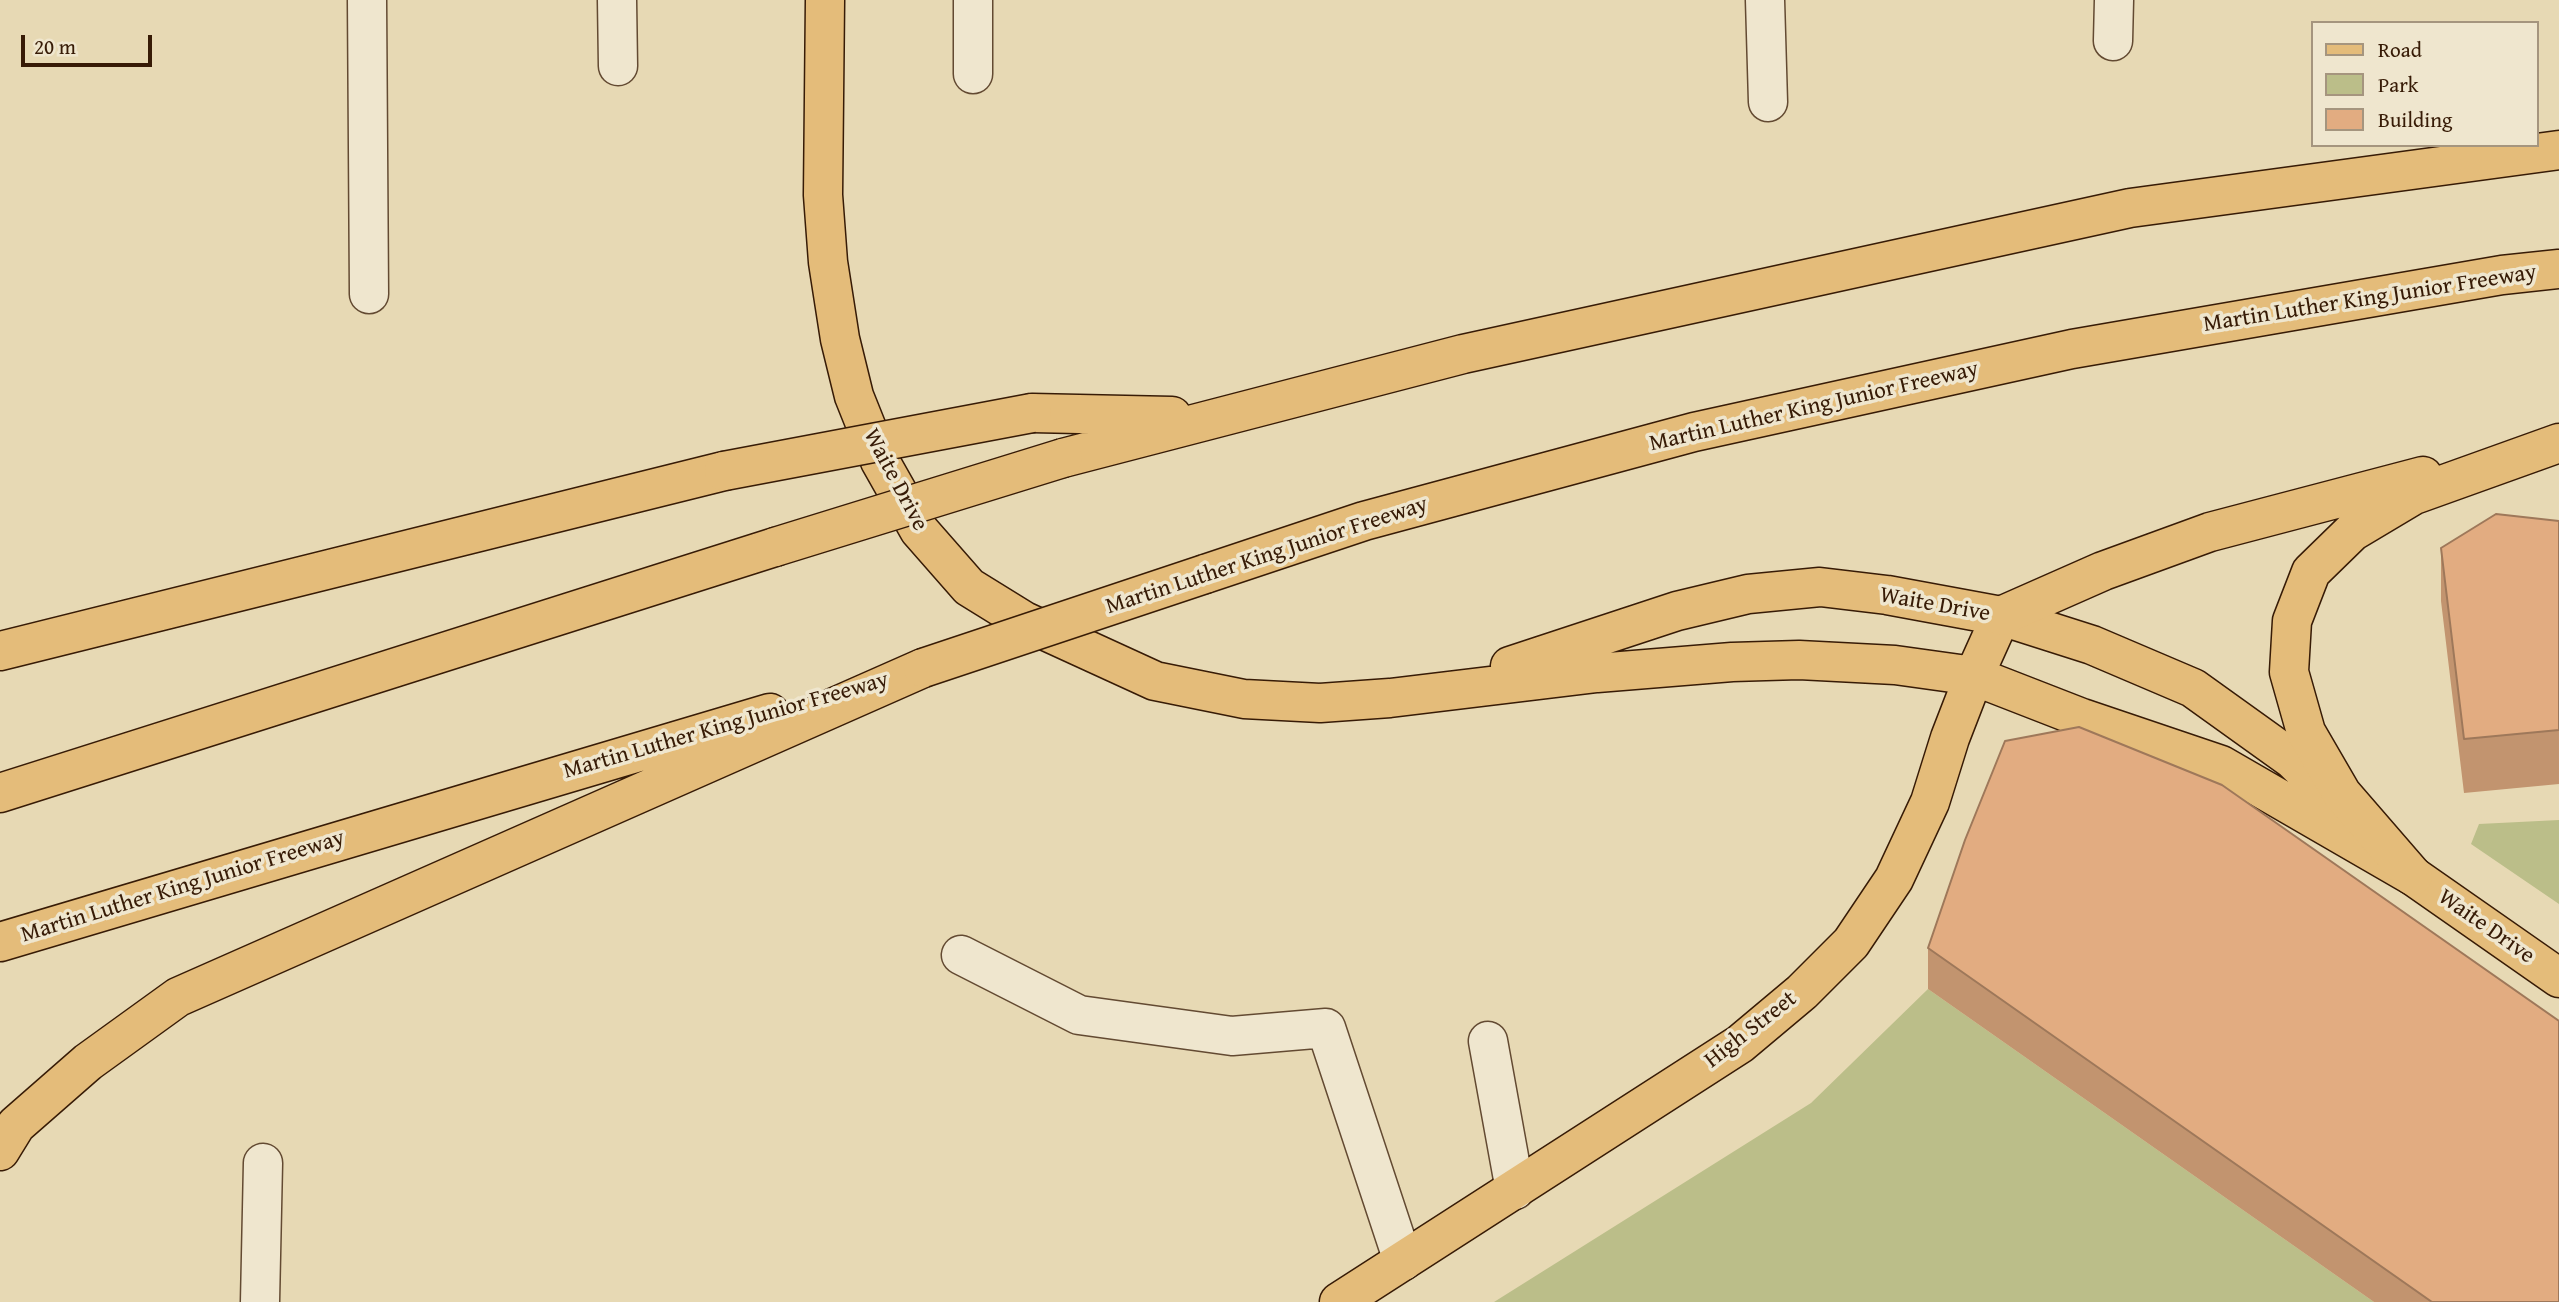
<!DOCTYPE html>
<style>
body{margin:0}
#map{position:relative;width:2559px;height:1302px;overflow:hidden;background:#e7d9b4;font-family:"Gentium Book Plus",serif}
canvas{display:block}
.legend{position:absolute;left:2311px;top:21px;width:228px;height:126px;box-sizing:border-box;background:#efe6ce;border:2px solid #a5957e;margin:0;padding:9px 12px;list-style:none;font-size:21px;color:#371b06}
.legend li{display:flex;align-items:center;gap:14px;height:35px}
.legend b{width:35px;border:2px solid #a5957e}
.scale{position:absolute;left:21px;top:35px;width:131px;height:32px;box-sizing:border-box;border:4px solid #371b06;border-top:0;padding-left:9px;font-size:21px;line-height:24px;white-space:nowrap;color:#371b06;-webkit-text-stroke:5px #efe6ce;paint-order:stroke}
</style>
<div id="map">
<canvas width="2559" height="1302"></canvas>
<ul class="legend">
<li><b style="height:9px;background:#e4bc7a"></b>Road</li>
<li><b style="height:19px;background:#bbbe89"></b>Park</li>
<li><b style="height:19px;background:#e2ac81"></b>Building</li>
</ul>
<div class="scale">20 m</div>
</div>
<script>
const c = document.querySelector('canvas').getContext('2d');
c.lineJoin = 'round';
function fill(path, color) { c.fillStyle = color; c.fill(path, 'evenodd'); }
const shape = rows => new Path2D(rows.map(r => 'M' + r).join(''));
function trace(path, color, width, dash) { c.strokeStyle = color; c.lineWidth = width; c.lineCap = dash ? 'butt' : 'round'; c.setLineDash(dash || []); c.stroke(path); }
function drawText(font, color, halo, rows, align = 'center') {
  c.font = font + ' "Gentium Book Plus",serif'; c.lineWidth = 7; c.setLineDash([]); c.textBaseline = 'middle'; c.strokeStyle = halo; c.fillStyle = color; for (const [text, x, y, turn = 0] of rows) {
    c.save(); c.translate(x, y); c.rotate((+turn || 0) * Math.PI / 180); c.textAlign = isNaN(turn) ? turn : align; if (halo) c.strokeText(text, 0, 0); c.fillText(text, 0, 0); c.restore();
  }
}
fill(shape([
 [2559,820,2559,904,2471,844,2479,824],
 [1928,989,2374,1302,1494,1302,1811,1103]
]), '#bbbe89');
const minor = shape([
 [367,0,369,294],
 [617,0,618,66],
 [973,0,973,74],
 [1765,0,1768,102],
 [2113,41,2114,0],
 [961,955,1079,1015,1232,1036,1326,1028,1403,1261],
 [1488,1041,1515,1190],
 [260,1302,263,1163]
]);
const major = shape([
 [825,0,823,195,828,262,840,339,854,396,880,461,919,530,969,587,1024,621,1155,681,1244,699,1320,703,1390,698,1597,673,1732,662,1799,660,1895,665,1974,676,2082,718,2221,765,2413,876,2559,978],
 [1510,666,1677,611,1748,594,1820,587,1887,595,2001,616,2092,645,2193,688,2292,759,2345,811],
 [1339,1302,1740,1044,1802,992,1851,943,1894,879,1930,802,1950,738,1974,676,2001,616]
]);
const highway = shape([
 [1032,413,1172,416],
 [1063,458,1463,354,2130,208,2559,150],
 [1205,574,1364,521,1694,432,2072,349,2502,275,2559,269],
 [2001,616,2103,571,2210,532,2423,476],
 [0,651,724,471],
 [0,793,775,547],
 [2413,876,2342,794,2306,732,2289,672,2292,621,2311,572,2352,532,2414,495,2559,443],
 [0,942,770,713],
 [0,1151,16,1125,88,1062,178,997,923,668]
]);
trace(minor, '#634a32', 41);
trace(major, '#371b06', 41);
trace(highway, '#371b06', 41);
trace(minor, '#efe6ce', 38);
trace(major, '#e4bc7a', 38);
trace(highway, '#e4bc7a', 38);
const highwayBridge = shape([
 [724,471,1032,413],
 [775,547,1063,458],
 [923,668,1205,574]
]);
trace(highwayBridge, '#371b06', 41, []);
trace(highwayBridge, '#e4bc7a', 38);
fill(shape([
 [2559,521,2559,784,2464,793,2441,601,2441,548],
 [1928,948,2559,1302,2374,1302,1928,989]
]), '#c2946f');
const building = shape([
 [2496,514,2559,521,2559,730,2464,739,2441,548,2496,514],
 [2079,727,2222,785,2559,1021,2559,1302,2432,1302,1928,948,1965,840,2005,741,2079,727]
]);
fill(building, '#e2ac81');
trace(building, '#9e785a', 2);
drawText('23px', '#371b06', '#efe6ce', [
 ["Martin Luther King Junior Freeway",2370,299,-9],
 ["Martin Luther King Junior Freeway",1814,407,-13],
 ["Waite Drive",895,480,62],
 ["Martin Luther King Junior Freeway",1267,556,-18],
 ["Waite Drive",1935,605,10],
 ["Martin Luther King Junior Freeway",726,726,-16],
 ["Martin Luther King Junior Freeway",183,887,-17],
 ["Waite Drive",2486,927,35],
 ["High Street",1751,1030,-38]
]);
</script>
